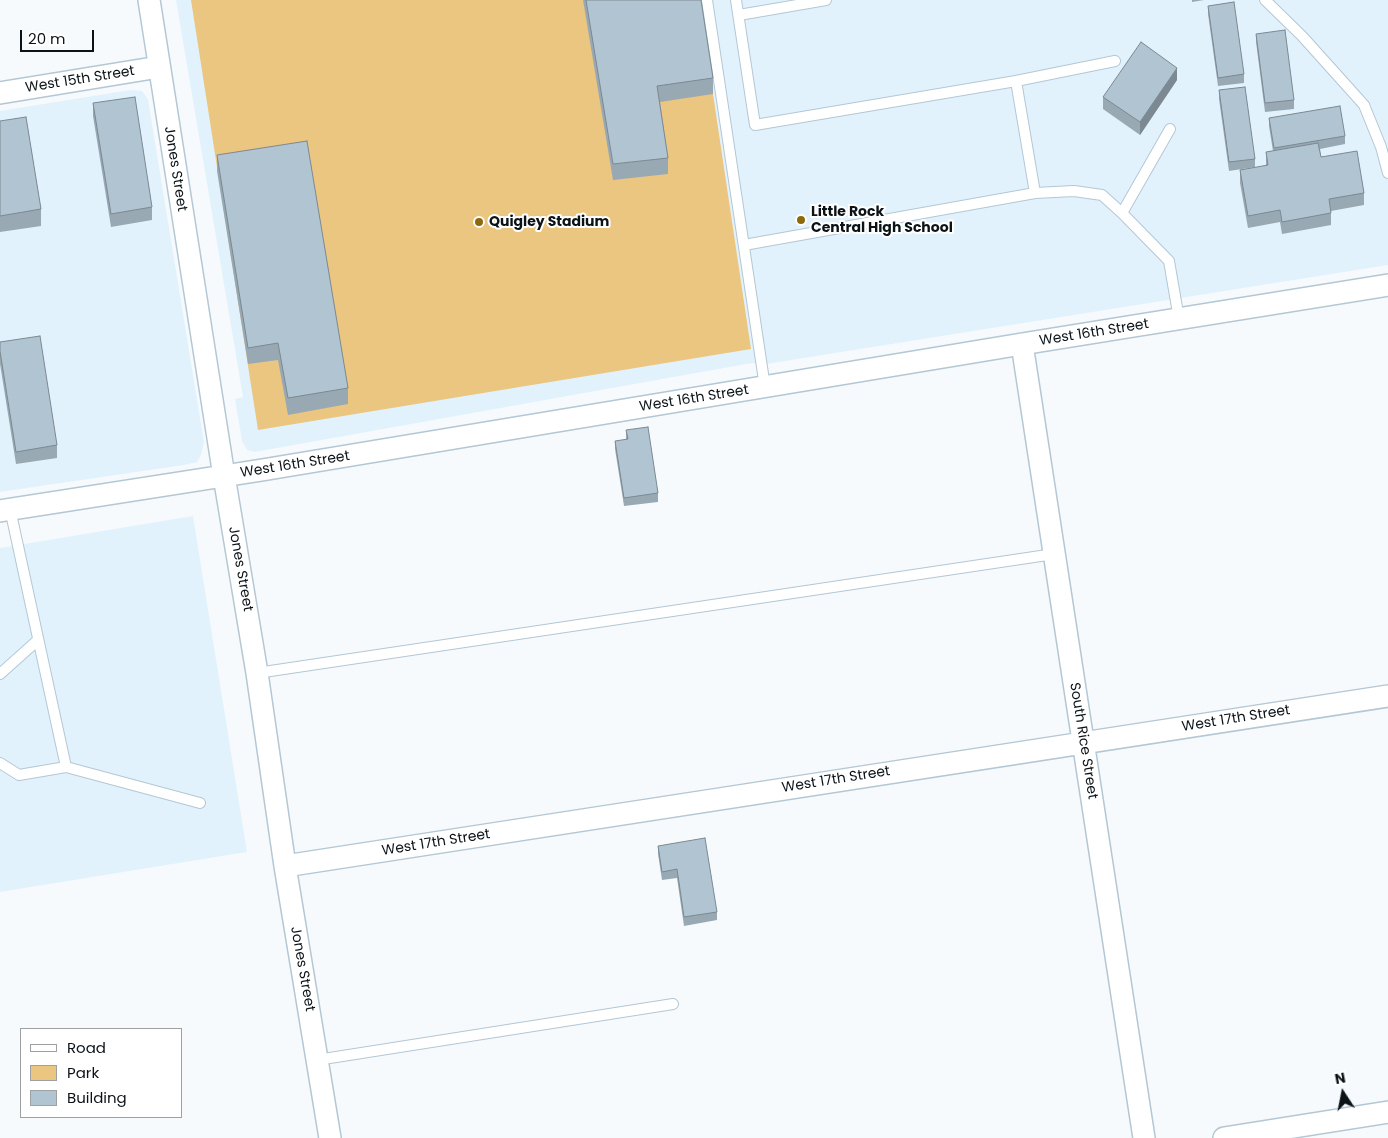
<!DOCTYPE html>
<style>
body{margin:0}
#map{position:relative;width:1388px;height:1138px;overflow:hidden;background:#f6fafd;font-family:Poppins,sans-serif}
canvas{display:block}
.legend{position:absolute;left:20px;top:1028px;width:162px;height:90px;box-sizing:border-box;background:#fff;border:1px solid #9ea1a2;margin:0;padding:6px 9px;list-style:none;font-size:15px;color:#0c1317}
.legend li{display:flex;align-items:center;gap:10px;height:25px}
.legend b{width:25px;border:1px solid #9ea1a2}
.north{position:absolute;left:1318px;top:1068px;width:50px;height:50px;-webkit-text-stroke:4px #fff;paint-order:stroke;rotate:349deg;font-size:14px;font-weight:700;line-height:20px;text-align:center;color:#0c1317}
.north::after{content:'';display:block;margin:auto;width:18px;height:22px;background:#0c1317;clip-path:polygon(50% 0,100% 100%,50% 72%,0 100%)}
.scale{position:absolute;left:20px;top:30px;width:74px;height:22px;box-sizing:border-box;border:2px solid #0c1317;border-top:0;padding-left:6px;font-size:15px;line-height:18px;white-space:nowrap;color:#0c1317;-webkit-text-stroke:4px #fff;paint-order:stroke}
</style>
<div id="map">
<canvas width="1388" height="1138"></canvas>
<ul class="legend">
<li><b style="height:6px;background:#fff"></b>Road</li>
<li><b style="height:14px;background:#eac680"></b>Park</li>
<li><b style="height:14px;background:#b1c4d1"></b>Building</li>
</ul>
<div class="north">N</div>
<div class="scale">20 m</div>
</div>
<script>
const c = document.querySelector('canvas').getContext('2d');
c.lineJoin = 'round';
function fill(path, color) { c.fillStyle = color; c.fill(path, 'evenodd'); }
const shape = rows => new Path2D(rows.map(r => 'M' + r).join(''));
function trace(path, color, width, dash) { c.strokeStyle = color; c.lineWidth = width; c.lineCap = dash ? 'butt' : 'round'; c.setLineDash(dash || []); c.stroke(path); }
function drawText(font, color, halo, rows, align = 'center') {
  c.font = font + ' Poppins,sans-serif'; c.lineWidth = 4; c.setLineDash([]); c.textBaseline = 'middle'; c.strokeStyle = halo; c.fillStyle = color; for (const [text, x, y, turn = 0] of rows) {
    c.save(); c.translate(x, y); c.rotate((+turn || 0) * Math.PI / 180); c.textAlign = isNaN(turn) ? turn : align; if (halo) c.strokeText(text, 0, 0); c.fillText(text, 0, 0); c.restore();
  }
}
fill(shape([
 [176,0,1388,0,1388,265,760,365,752,363,255,452,247,450,242,441,235,399,243,397],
 [130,90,142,91,148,99,204,442,201,455,197,462,184,465,0,492,0,111],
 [193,516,247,852,0,892,0,548]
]), '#e2f2fd');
fill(shape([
 [191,0,699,0,751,349,258,430]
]), '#eac680');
const lane = shape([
 [707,0,765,387],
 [736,0,755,125,1016,81],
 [1265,0,1302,36,1364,105,1381,147,1388,173],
 [739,15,826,0],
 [1035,193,1016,81,1115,61],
 [1122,213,1170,129],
 [744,245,1035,193,1074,191,1102,195,1122,213,1169,261,1179,319],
 [10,509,66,767,200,803],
 [257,673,1054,554],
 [0,674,38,640],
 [0,763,19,775,66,767],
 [317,1060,673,1004]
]);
const street = shape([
 [149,0,224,476,257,673,285,866,330,1138],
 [0,93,159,67],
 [1022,344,1144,1138],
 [0,511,262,470,1022,344,1388,285],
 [285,866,1388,696],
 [1224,1138,1388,1112]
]);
trace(lane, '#b4c7d4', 12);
trace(street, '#b4c7d4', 24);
trace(lane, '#fff', 10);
trace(street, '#fff', 21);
fill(shape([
 [583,0,701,0,713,78,713,94,660,102,668,158,668,174,613,180],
 [1192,0,1204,0,1192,2],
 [1208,6,1244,74,1244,83,1218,86,1208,14],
 [1256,34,1294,100,1294,109,1265,112,1256,42],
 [1177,80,1140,135,1103,109,1103,97],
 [1219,90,1255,159,1255,167,1229,171,1219,99],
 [93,103,152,207,152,220,111,227,93,116],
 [1269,118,1345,136,1345,144,1320,149,1321,157,1364,193,1364,205,1331,211,1331,225,1282,234,1280,222,1248,228,1240,183,1240,170,1266,166,1266,152,1273,151,1269,126],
 [0,121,41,209,41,226,0,232],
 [217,155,348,388,348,404,288,415,278,360,248,364,217,171],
 [0,342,57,445,57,458,16,464,0,364],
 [626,430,658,493,658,502,624,506,615,449,615,441,626,440],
 [658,846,717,912,717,920,684,926,677,878,662,880,658,854]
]), '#98a9b4');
fill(shape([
 [1177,68,1177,80,1140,135,1140,122]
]), '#7c8992');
const building = shape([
 [586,0,701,0,713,78,657,86,668,158,613,164,586,0],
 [1234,2,1244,74,1218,78,1208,6,1234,2],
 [1285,30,1294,100,1265,103,1256,34,1285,30],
 [1141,42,1177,68,1140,122,1103,97,1141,42],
 [1245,87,1255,159,1229,162,1219,90,1245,87],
 [135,97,152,207,111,214,93,103,135,97],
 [1340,106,1345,136,1274,148,1269,118,1340,106],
 [26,117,41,209,0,216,0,121,26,117],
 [307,141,348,388,288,398,278,343,248,348,217,155,307,141],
 [1318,143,1321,157,1357,151,1364,193,1329,199,1331,213,1282,222,1280,210,1248,216,1240,170,1268,165,1266,152,1318,143],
 [40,336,57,445,16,452,0,351,0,342,40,336],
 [648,427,658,493,624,498,615,441,628,439,626,430,648,427],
 [705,838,717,912,684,917,677,869,662,872,658,846,705,838]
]);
fill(building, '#b1c4d1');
trace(building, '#7c8992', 1);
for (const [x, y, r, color] of [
 [801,220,5,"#8e690c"],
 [479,222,5,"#8e690c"]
]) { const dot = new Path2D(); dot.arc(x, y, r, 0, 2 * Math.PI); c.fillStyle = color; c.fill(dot); trace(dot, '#fff', 2); }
drawText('14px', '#0c1317', '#fff', [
 ["West 15th Street",80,80,-9],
 ["Jones Street",175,169,81],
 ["West 16th Street",1094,333,-9],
 ["West 16th Street",694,399,-9],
 ["West 16th Street",295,465,-9],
 ["Jones Street",240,569,80],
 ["West 17th Street",1236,719,-9],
 ["South Rice Street",1083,741,81],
 ["West 17th Street",836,780,-9],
 ["West 17th Street",436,843,-9],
 ["Jones Street",302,969,80]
]);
drawText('bold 14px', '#0c1317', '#fff', [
 ["Little Rock",811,212],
 ["Central High School",811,228],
 ["Quigley Stadium",489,222]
], 'left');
</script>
